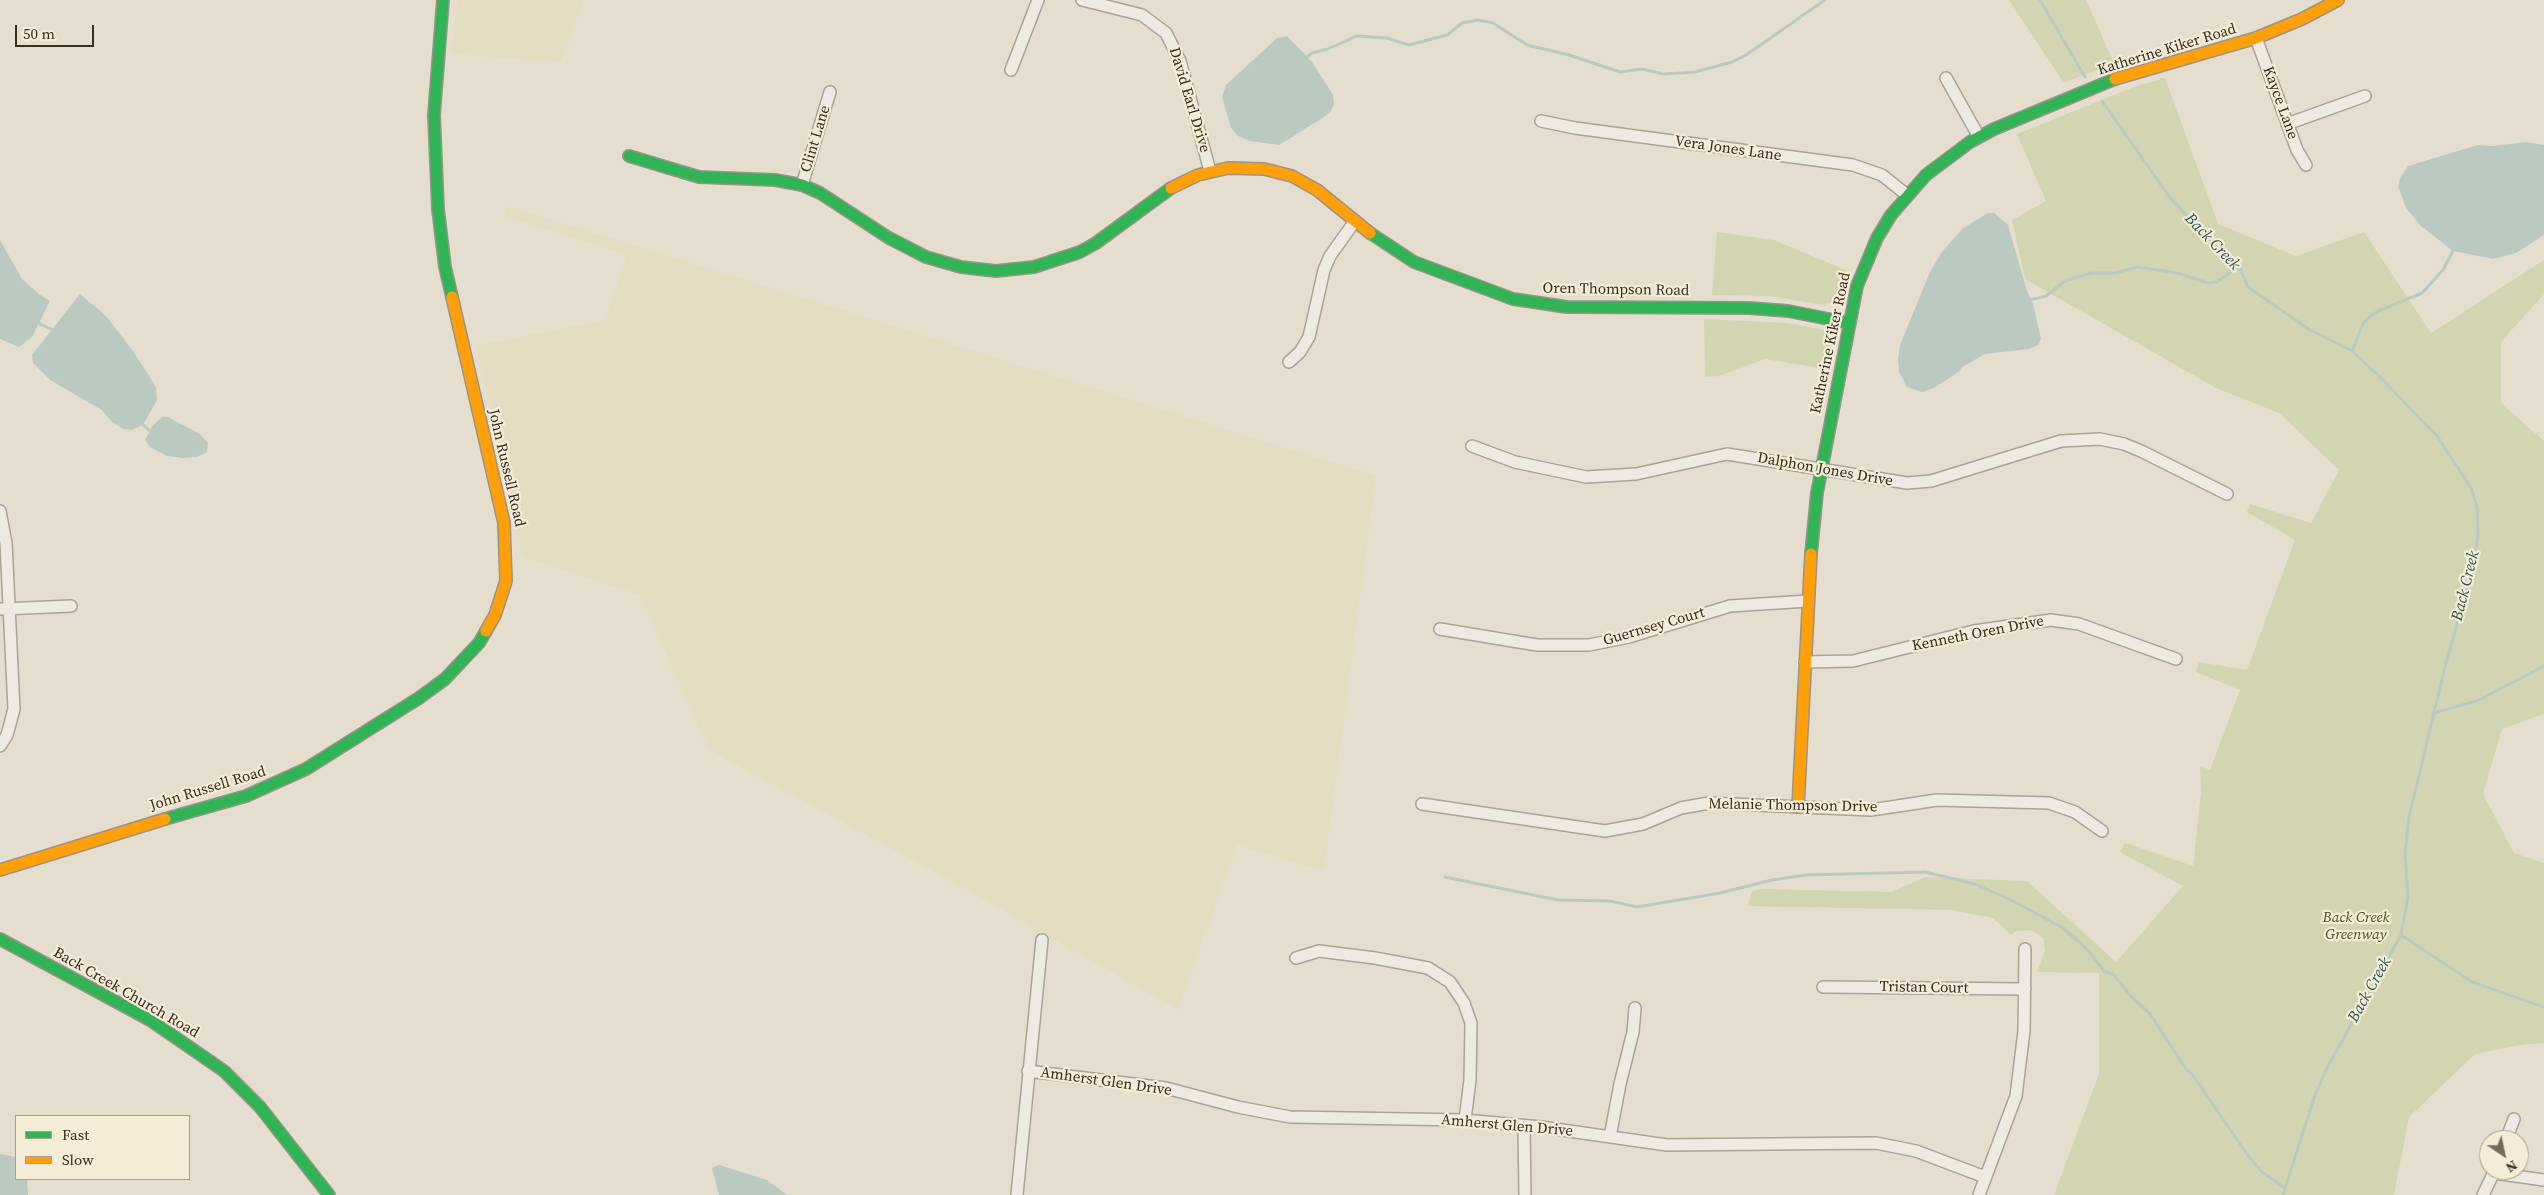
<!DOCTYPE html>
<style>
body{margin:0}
#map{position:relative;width:2544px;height:1195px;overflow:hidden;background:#e5decf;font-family:"Source Serif 4",serif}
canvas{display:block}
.legend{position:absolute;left:15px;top:1115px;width:175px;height:65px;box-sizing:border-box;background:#f4ecd7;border:1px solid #a99f8e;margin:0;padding:6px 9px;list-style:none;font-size:15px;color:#392c20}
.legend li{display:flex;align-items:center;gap:10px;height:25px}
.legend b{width:25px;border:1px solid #a99f8e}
.north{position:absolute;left:2479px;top:1130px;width:50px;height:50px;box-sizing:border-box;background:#f4ecd7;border:1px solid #a99f8e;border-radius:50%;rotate:146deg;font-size:14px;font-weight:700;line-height:20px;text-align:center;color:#392c20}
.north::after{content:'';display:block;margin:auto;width:18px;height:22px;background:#756a5d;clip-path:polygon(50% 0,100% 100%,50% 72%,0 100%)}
.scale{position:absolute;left:15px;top:25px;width:79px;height:22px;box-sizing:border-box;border:2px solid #392c20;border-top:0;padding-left:6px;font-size:15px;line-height:18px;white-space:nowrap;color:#392c20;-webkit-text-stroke:4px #f4ecd7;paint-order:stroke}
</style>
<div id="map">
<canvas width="2544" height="1195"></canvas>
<ul class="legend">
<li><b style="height:6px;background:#30b455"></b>Fast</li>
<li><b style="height:6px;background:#ff9f0a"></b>Slow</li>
</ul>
<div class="north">N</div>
<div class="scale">50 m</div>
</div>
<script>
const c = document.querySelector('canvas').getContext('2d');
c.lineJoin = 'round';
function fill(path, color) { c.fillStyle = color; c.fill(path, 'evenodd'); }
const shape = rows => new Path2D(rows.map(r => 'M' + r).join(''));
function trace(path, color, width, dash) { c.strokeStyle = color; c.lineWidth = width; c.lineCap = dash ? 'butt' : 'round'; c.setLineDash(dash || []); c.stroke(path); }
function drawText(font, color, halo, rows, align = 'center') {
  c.font = font + ' "Source Serif 4",serif'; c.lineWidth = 4.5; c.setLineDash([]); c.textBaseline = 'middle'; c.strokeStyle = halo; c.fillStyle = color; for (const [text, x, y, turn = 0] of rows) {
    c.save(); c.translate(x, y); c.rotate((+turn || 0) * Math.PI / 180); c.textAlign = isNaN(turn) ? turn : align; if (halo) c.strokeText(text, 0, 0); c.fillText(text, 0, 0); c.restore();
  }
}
fill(shape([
 [458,0,584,0,561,62,451,54],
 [508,206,1376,476,1324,871,1237,845,1178,1010,964,888,709,750,640,595,521,556,518,520,476,346,606,320,627,255,504,216]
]), '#e3dcc1');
fill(shape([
 [2009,0,2086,0,2114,63,2064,83],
 [2165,78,2218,224,2296,256,2364,232,2431,333,2544,260,2544,294,2501,342,2501,403,2544,441,2544,714,2502,729,2483,794,2514,853,2544,863,2544,1043,2520,1045,2475,1054,2409,1117,2394,1195,2054,1195,2099,1074,2099,973,2037,972,2045,951,2043,938,2032,930,2016,931,2011,935,1993,918,1951,910,1748,906,1752,891,1764,889,1891,892,1926,877,2027,881,2116,962,2183,886,2120,852,2125,843,2193,866,2201,792,2200,766,2210,770,2240,690,2196,672,2199,662,2247,670,2295,540,2247,512,2250,504,2311,523,2339,470,2279,413,2216,388,2025,279,2012,220,2046,201,2017,134,2134,87],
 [1717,232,1774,240,1846,270,1837,300,1824,305,1769,296,1712,295],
 [1704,319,1788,323,1824,330,1829,337,1831,347,1826,369,1765,359,1719,376,1705,377]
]), '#d3d4b2');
fill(shape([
 [1287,36,1312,62,1333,95,1334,105,1330,112,1321,119,1279,145,1250,141,1238,136,1231,128,1222,97,1226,85,1277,38],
 [2527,142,2544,145,2544,235,2516,253,2493,259,2453,251,2421,226,2406,208,2398,186,2400,178,2408,166,2478,145,2493,146],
 [1988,213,1994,213,2008,225,2027,291,2033,304,2041,339,2038,345,2029,349,1985,354,1962,367,1960,371,1934,388,1922,392,1907,387,1899,372,1898,359,1900,345,1930,272,1941,253,1962,229],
 [0,240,22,279,39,294,50,301,32,337,19,347,0,339],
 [80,294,106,316,133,351,156,387,157,400,143,425,131,430,123,429,112,422,102,410,50,380,33,363,32,355],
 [162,417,168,417,200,434,208,443,207,452,197,457,183,458,167,456,150,447,145,440,153,425],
 [0,1154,16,1157,16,1179,27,1179,28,1195,0,1195],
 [719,1165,767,1180,787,1195,719,1195,712,1168]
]), '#bacac0');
trace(shape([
 [2040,0,2085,77],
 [1304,59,1312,53,1328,49,1357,36,1387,38,1409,45,1447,35,1462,23,1478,20,1493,23,1527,45,1569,55,1620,72,1642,69,1663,74,1695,72,1732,62,1746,55,1825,0],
 [2102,101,2168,195,2207,239,2239,266,2248,287,2310,330,2352,351,2380,377,2437,436,2471,488,2477,507,2478,534,2474,565,2446,663,2409,817,2405,853,2408,897,2401,935,2328,1066,2315,1095,2283,1195],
 [2027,301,2046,296,2065,281,2091,273,2115,273,2137,267,2177,273,2208,283,2217,282,2239,266],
 [38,320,40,324,55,331],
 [2352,351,2363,324,2368,318,2378,311,2422,293,2443,270,2454,249],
 [141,423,151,432],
 [2433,713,2477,701,2544,666],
 [1445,877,1558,900,1610,901,1637,907,1720,893,1772,880,1806,875,1925,872,1975,884,2013,901,2063,928,2087,949,2104,971,2113,974,2130,995,2150,1014,2186,1069,2192,1074,2249,1157,2262,1172,2285,1188],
 [2401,935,2472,982,2544,1007]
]), '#bacac0', 3);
const street = shape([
 [1082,0,1142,15,1166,33,1180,61,1210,171],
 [2256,38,2297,150,2306,165],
 [1011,70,1038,0],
 [1946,78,1979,137],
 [1541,121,1575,128,1853,165,1882,175,1907,195],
 [2287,124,2365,96],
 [802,185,830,92],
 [1289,362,1300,352,1309,337,1324,270,1330,256,1355,221],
 [1472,446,1515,462,1586,477,1636,474,1727,454,1907,483,1931,481,2061,441,2100,439,2124,444,2141,451,2227,494],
 [0,511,6,543,14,709,7,735,0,746],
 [2,609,71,606],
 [1440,629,1537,645,1589,645,1629,637,1730,606,1808,601],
 [1805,662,1853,661,1974,631,2051,620,2079,624,2176,659],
 [1422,804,1605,831,1643,824,1681,808,1709,803,1871,810,1937,800,2049,803,2075,812,2102,831],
 [1296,958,1319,951,1375,958,1428,968,1450,982,1464,1003,1471,1023,1470,1080,1465,1120],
 [1823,987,2025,989],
 [1028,1071,1166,1088,1238,1107,1290,1117,1465,1120,1541,1127,1667,1145,1876,1143,1916,1151,1985,1177],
 [1524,1126,1525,1195],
 [1610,1137,1620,1084,1633,1032,1635,1008],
 [2506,1140,2514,1119],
 [2494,1173,2544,1180],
 [1017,1195,1042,940],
 [1979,1195,2016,1096,2024,1031,2025,949],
 [2483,1195,2495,1170]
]);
const fast = shape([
 [443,0,434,115,438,209,445,267,452,297],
 [629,156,699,177,775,180,802,185,820,193,889,238,926,257,961,267,996,271,1034,267,1080,252,1096,243,1171,188],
 [1370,233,1414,262,1513,299,1567,307,1749,308,1788,311,1849,323],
 [1811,554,1817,493,1857,286,1877,238,1891,215,1926,175,1970,142,1994,129,2115,79],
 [165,819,246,796,306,769,419,698,445,679,479,643,486,631],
 [0,939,150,1020,224,1071,260,1107,329,1195]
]);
const slow = shape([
 [2115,79,2256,38,2302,19,2338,0],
 [1171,188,1198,175,1228,168,1264,169,1292,176,1317,190,1370,233],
 [452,297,504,523,506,581,495,615,486,631],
 [1798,807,1811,554],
 [0,870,165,819]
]);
trace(street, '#aaa398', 14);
trace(fast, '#9a9388', 14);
trace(slow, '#9a9388', 14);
trace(street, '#eee9e1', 11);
trace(fast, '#30b455', 11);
trace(slow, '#ff9f0a', 11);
drawText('15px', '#392c20', '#f4ecd7', [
 ["Katherine Kiker Road",2167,50,-17],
 ["David Earl Drive",1189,100,73],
 ["Kayce Lane",2280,103,70],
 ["Clint Lane",816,139,-73],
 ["Vera Jones Lane",1728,149,8],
 ["Oren Thompson Road",1616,290,1],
 ["Katherine Kiker Road",1831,343,-78],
 ["John Russell Road",506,468,77],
 ["Dalphon Jones Drive",1825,470,10],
 ["Guernsey Court",1654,627,-16],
 ["Kenneth Oren Drive",1978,634,-11],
 ["John Russell Road",208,789,-17],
 ["Melanie Thompson Drive",1793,806,1],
 ["Tristan Court",1924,988,1],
 ["Back Creek Church Road",126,993,30],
 ["Amherst Glen Drive",1106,1082,8],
 ["Amherst Glen Drive",1507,1126,5]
]);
drawText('italic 15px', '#495528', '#f4ecd7', [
 ["Back Creek",2356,918],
 ["Greenway",2356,935]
]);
drawText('italic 16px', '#305856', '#f4ecd7', [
 ["Back Creek",2212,242,46],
 ["Back Creek",2466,586,-76],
 ["Back Creek",2370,990,-61]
]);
</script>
